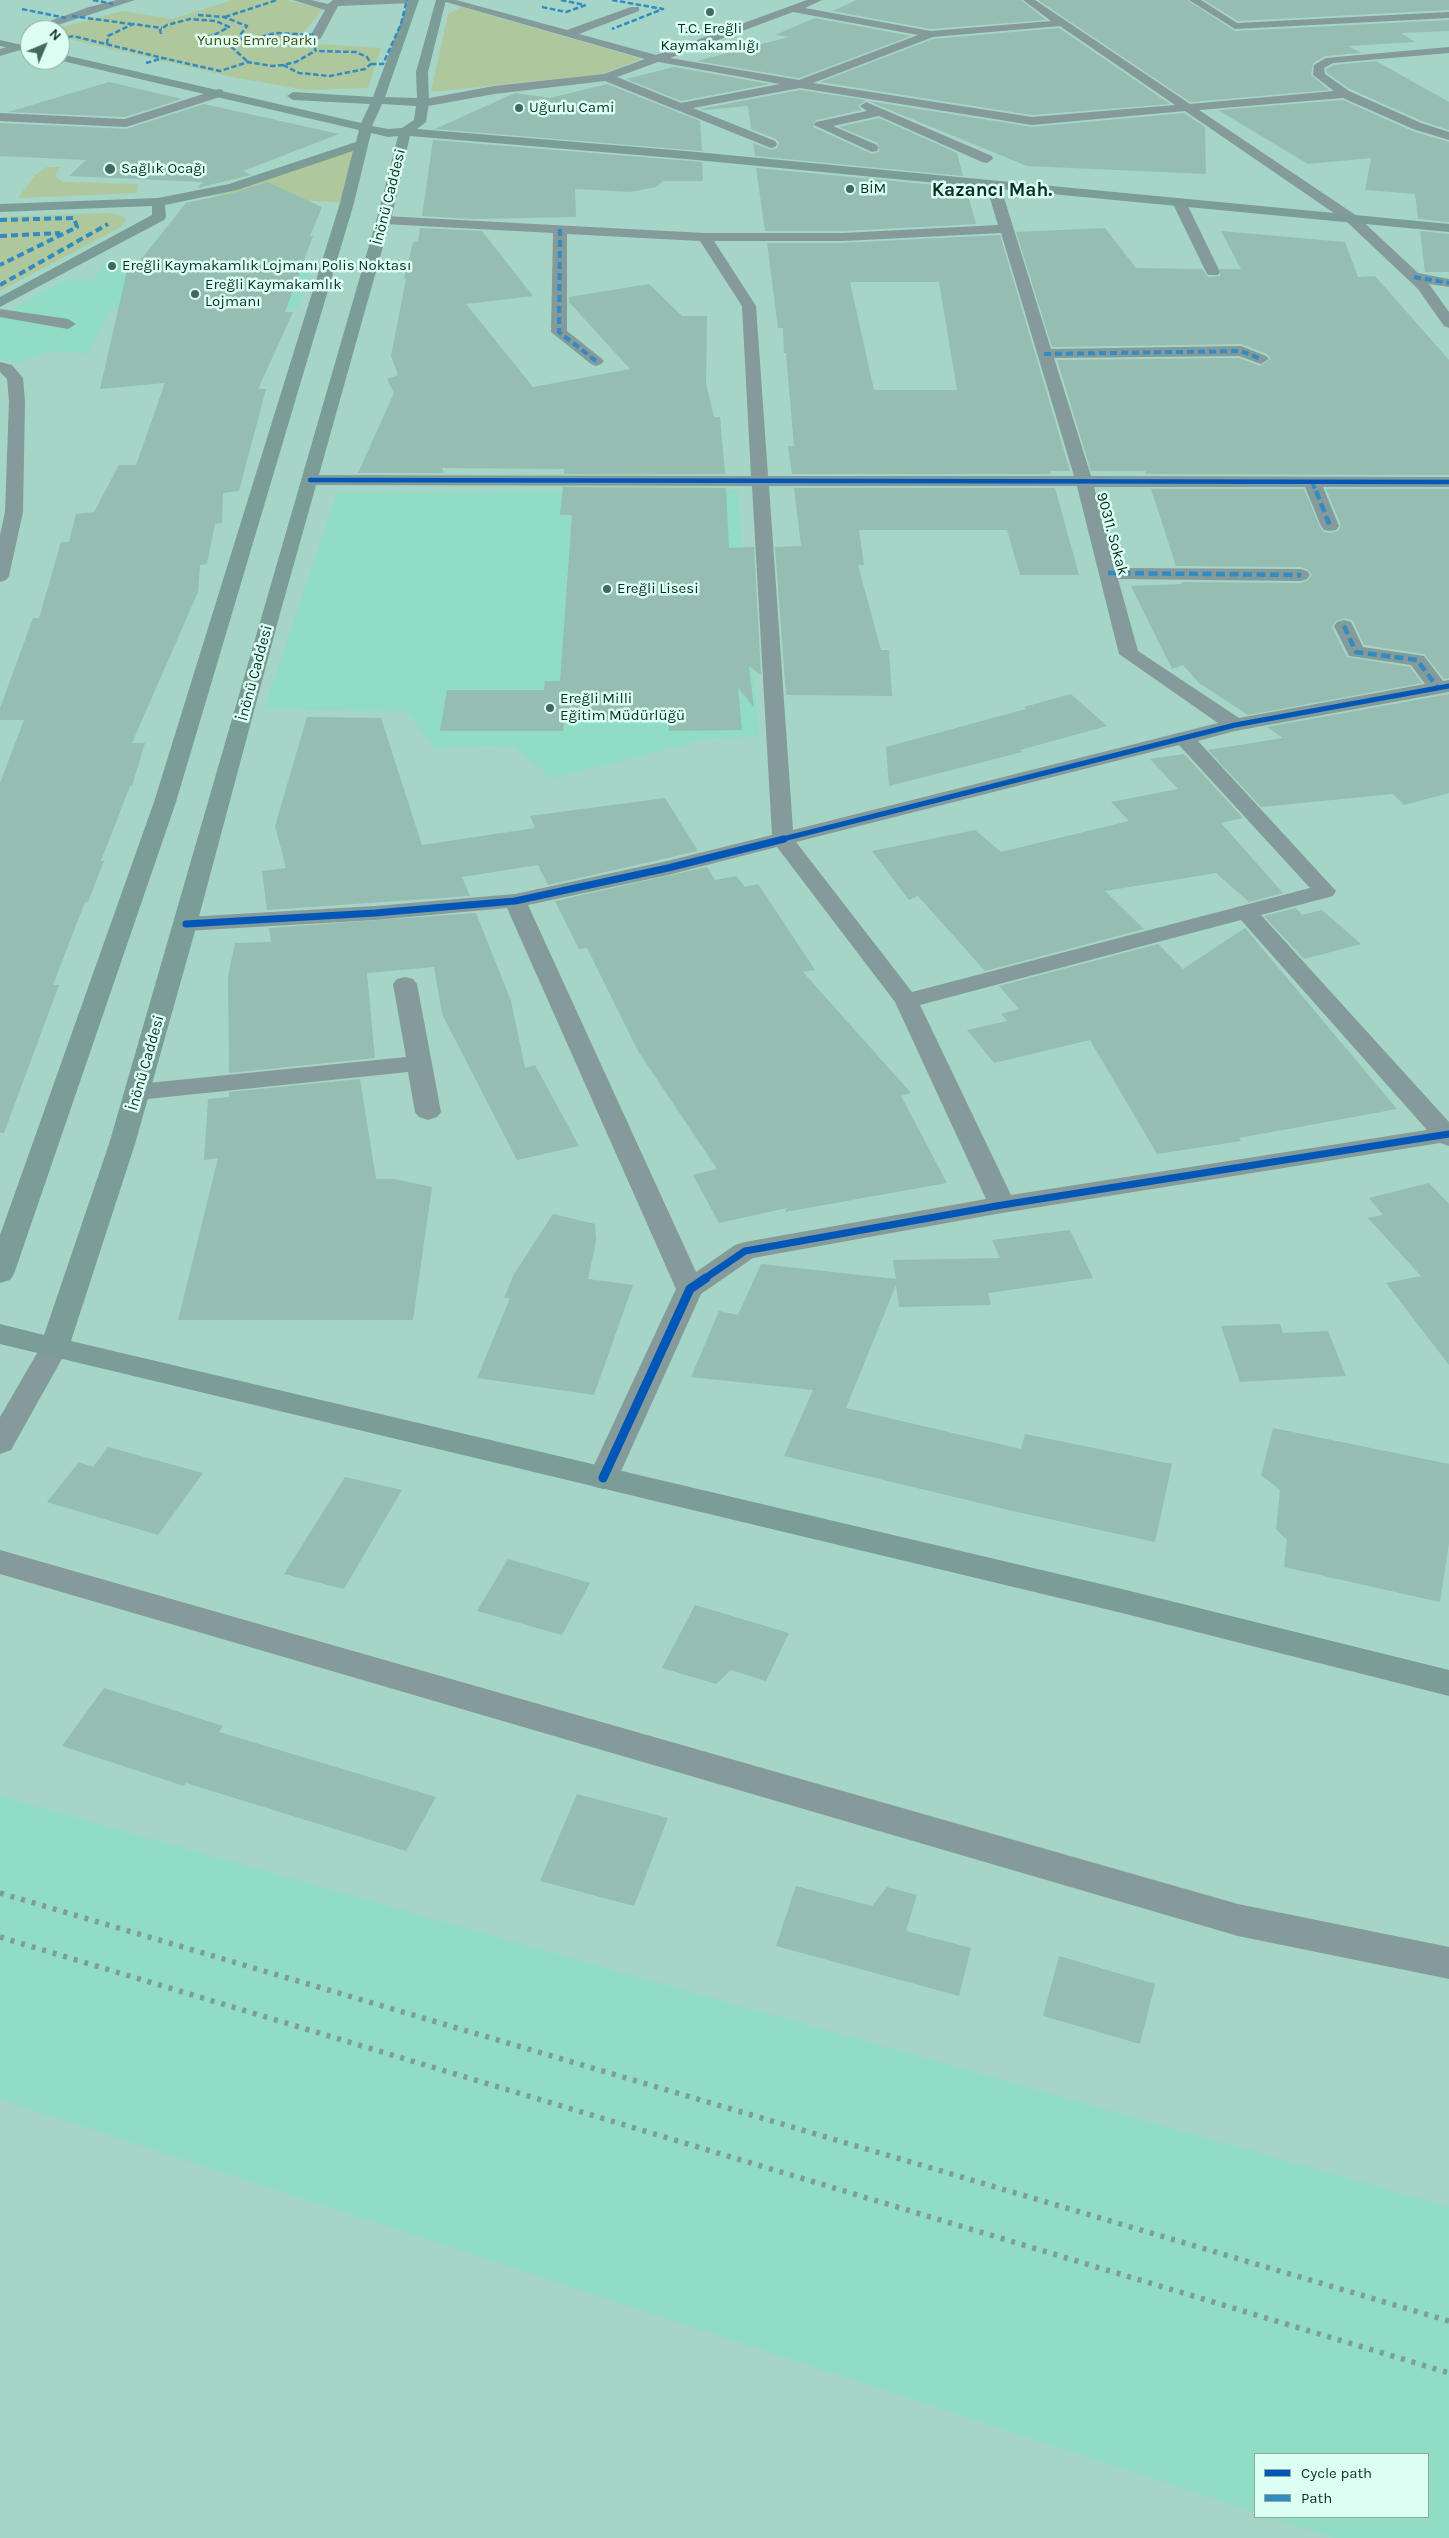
<!DOCTYPE html>
<meta charset="utf-8">
<style>
body{margin:0}
#map{position:relative;width:1449px;height:2538px;overflow:hidden;background:#a5d5c6;font-family:Karla,sans-serif}
canvas{display:block}
.legend{position:absolute;left:1254px;top:2453px;width:175px;height:65px;box-sizing:border-box;background:#ddfef2;border:1px solid #89aca0;margin:0;padding:6px 9px;list-style:none;font-size:15px;color:#0a3026}
.legend li{display:flex;align-items:center;gap:10px;height:25px}
.legend b{width:25px;border:1px solid #89aca0}
.north{position:absolute;left:20px;top:20px;width:50px;height:50px;box-sizing:border-box;background:#ddfef2;border:1px solid #89aca0;border-radius:50%;rotate:45deg;font-size:14px;font-weight:700;line-height:20px;text-align:center;color:#0a3026}
.north::after{content:'';display:block;margin:auto;width:18px;height:22px;background:#406a5e;clip-path:polygon(50% 0,100% 100%,50% 72%,0 100%)}
</style>
<div id="map">
<canvas width="1449" height="2538"></canvas>
<ul class="legend">
<li><b style="height:6px;background:#0057b8"></b>Cycle path</li>
<li><b style="height:6px;background:#328bc1"></b>Path</li>
</ul>
<div class="north">N</div>
</div>
<script>
const c = document.querySelector('canvas').getContext('2d');
c.lineJoin = 'round';
function fill(path, color) { c.fillStyle = color; c.fill(path, 'evenodd'); }
const shape = rows => new Path2D(rows.map(r => 'M' + r).join(''));
function trace(path, color, width, dash) { c.strokeStyle = color; c.lineWidth = width; c.lineCap = dash ? 'butt' : 'round'; c.setLineDash(dash || []); c.stroke(path); }
function drawText(font, color, halo, rows, align = 'center') {
  c.font = font + ' Karla,sans-serif'; c.lineWidth = 5; c.setLineDash([]); c.textBaseline = 'middle'; c.strokeStyle = halo; c.fillStyle = color; for (const [text, x, y, turn = 0] of rows) {
    c.save(); c.translate(x, y); c.rotate((+turn || 0) * Math.PI / 180); c.textAlign = isNaN(turn) ? turn : align; if (halo) c.strokeText(text, 0, 0); c.fillText(text, 0, 0); c.restore();
  }
}
fill(shape([
 [105,262,314,262,298,308,111,308,89,353,48,351,19,363,0,360,0,316,66,279,94,280],
 [737,490,759,736,711,738,552,778,512,745,435,748,407,711,264,709,337,493],
 [0,1796,1449,2207,1449,2538,1335,2538,1270,2517,1428,2517,1428,2454,1255,2454,1255,2512,0,2099]
]), '#90dcc4');
fill(shape([
 [232,0,286,0,323,9,298,39,319,44,381,48,368,88,305,90,237,78,60,37,60,30,51,30,123,11,173,19],
 [461,7,642,59,602,74,431,92,448,14],
 [362,144,347,203,200,194],
 [47,167,60,167,55,176,62,182,138,184,137,193,18,198,35,175],
 [110,213,125,217,126,221,119,228,0,291,0,217]
]), '#afc79c');
fill(shape([
 [857,0,1021,0,1046,20,931,29,832,11],
 [1038,0,1187,0,1235,31,1449,20,1449,31,1401,33,1415,42,1348,46,1361,53,1325,56,1313,63,1311,75,1329,90,1190,102],
 [1204,0,1449,0,1449,10,1238,21],
 [815,18,911,36,799,78,697,61,789,37,775,35],
 [1059,28,1170,104,1032,115,820,82,933,39],
 [1376,61,1449,102,1449,130,1422,121,1350,89,1327,73,1326,69,1334,65],
 [674,67,770,84,681,101,626,79],
 [109,82,182,99,125,117,8,112],
 [607,84,700,121,702,151,435,129,515,93,550,98],
 [800,90,866,100,858,106,862,110,816,120,813,127,872,154,879,152,878,143,839,127,879,118,957,153,963,176,755,156,753,143,771,150,777,148,779,143,776,139,751,129,748,106,704,110,700,109],
 [1343,100,1412,131,1449,142,1449,222,1418,219,1415,194,1365,190,1371,158,1308,164,1218,110],
 [868,101,1032,127,1184,113,1205,127,1206,174,1027,166],
 [204,104,339,134,243,171,251,175,197,188,203,182,69,176,86,160,0,156,0,123,126,129],
 [433,140,702,162,703,181,663,181,656,187,630,192,575,189,576,217,473,219,422,216],
 [756,168,966,188,976,224,843,231,765,231],
 [267,182,322,207,310,236,313,236,285,312,293,312,258,389,266,389,239,491,223,493,222,523,215,524,207,564,200,565,198,592,132,743,145,743,132,786,130,786,101,861,104,861,88,902,85,902,53,985,59,985,4,1133,0,1133,0,783,24,720,0,720,0,708,33,618,39,618,61,542,69,542,76,514,94,512,119,465,136,465,165,383,100,389,129,262,139,262,186,203,237,192],
 [420,228,482,231,533,296,466,304,533,387,630,369,569,302,569,297,649,284,682,316,707,316,706,383,714,417,720,417,725,474,564,474,564,469,442,468,444,473,358,473,394,393,387,379,398,375,391,356,406,279,404,279,413,242,418,242],
 [1105,228,1136,268,1202,269,1208,277,1220,276,1220,269,1241,269,1221,231,1345,242,1358,277,1375,276,1449,360,1449,475,1146,474,1145,471,1091,471,1057,360,1239,358,1260,366,1271,359,1267,354,1241,344,1052,347,1016,232],
 [1420,231,1449,234,1449,272,1425,272],
 [1000,235,1070,471,1050,471,1051,474,792,474,788,446,794,446,786,353,784,353,783,328,778,328,767,243,843,243],
 [850,282,939,282,957,390,874,390],
 [563,487,726,488,729,548,754,547,761,675,749,666,754,708,738,687,742,730,669,731,668,720,564,721,563,731,440,731,447,690,544,690,545,681,560,681,572,515,560,515],
 [794,488,1055,488,1079,575,1020,575,1007,530,859,530,864,565,858,565,881,650,889,650,892,696,786,695,775,547,801,546],
 [1151,489,1304,489,1320,527,1324,532,1330,533,1338,531,1341,525,1326,489,1449,489,1449,678,1444,679,1424,654,1364,645,1353,621,1345,618,1336,621,1332,627,1347,657,1410,667,1422,683,1248,715,1199,683,1183,665,1172,669,1131,586,1182,584,1181,582,1301,583,1308,580,1312,575,1308,570,1301,567,1176,566],
 [1071,694,1107,726,1020,750,1022,752,889,786,886,747,1026,709,1024,707],
 [1449,694,1449,793,1404,805,1393,794,1261,807,1208,750,1283,738,1267,727],
 [307,717,381,718,422,845,535,828,530,816,665,798,698,851,548,885,538,865,462,877,470,896,267,910,262,871,286,868,275,826],
 [1184,754,1243,818,1221,823,1283,893,1249,902,1216,873,1105,891,1144,929,985,971,918,896,909,900,872,851,975,830,1001,852,1129,821,1111,802,1178,789,1150,759],
 [707,867,715,880,736,876,745,887,758,884,815,970,803,972,911,1093,901,1096,947,1183,785,1212,787,1208,719,1223,693,1175,717,1169,638,1051,587,948,579,949,555,901],
 [1296,908,1302,915,1322,910,1361,944,1304,959,1264,916],
 [476,913,511,1001,525,1068,535,1065,579,1146,517,1160,442,1014,434,967,367,973,375,1058,229,1073,228,976,235,943,271,942,269,928],
 [1245,928,1397,1109,1239,1138,1241,1141,1157,1154,1090,1040,994,1063,967,1030,1007,1021,1001,1014,1019,1009,999,986,1158,944,1183,969],
 [360,1079,376,1179,394,1179,432,1187,413,1320,178,1320,218,1158,204,1160,208,1099,229,1097,229,1092],
 [1429,1183,1449,1204,1449,1365,1386,1283,1421,1276,1368,1218,1383,1215,1369,1198],
 [553,1214,595,1224,596,1241,588,1279,633,1285,594,1395,477,1378,510,1298,504,1298,514,1274],
 [1070,1230,1093,1278,988,1293,991,1305,899,1307,896,1285,846,1408,1021,1449,1025,1434,1172,1464,1155,1542,1017,1512,784,1456,813,1390,691,1377,719,1311,738,1315,761,1264,896,1279,893,1260,1000,1258,992,1240],
 [1280,1324,1283,1333,1328,1331,1346,1376,1240,1382,1221,1326],
 [1273,1428,1449,1464,1449,1543,1440,1602,1284,1567,1287,1540,1276,1529,1280,1490,1261,1475],
 [108,1447,203,1473,158,1535,47,1502,79,1462,93,1467],
 [345,1477,402,1490,344,1589,284,1574],
 [508,1559,590,1583,562,1635,477,1611],
 [695,1605,789,1633,766,1681,731,1670,716,1684,662,1668],
 [104,1688,223,1726,219,1732,436,1797,406,1851,186,1783,184,1786,62,1746],
 [577,1794,668,1818,634,1906,540,1881],
 [796,1886,872,1906,887,1887,917,1895,906,1931,971,1948,959,1996,776,1946],
 [1059,1956,1155,1984,1140,2044,1043,2016]
]), '#95bdb1');
fill(shape([
 [117,0,135,0,42,30,30,30,30,33,25,30,89,7,117,0],
 [293,0,311,0,328,4,333,0,419,0,414,3,338,6,321,38,315,41,309,38,325,10,293,0],
 [439,0,456,0,567,30,631,7,639,7,639,11,579,34,656,55,807,0,822,0,805,8,931,31,1051,21,1023,0,1035,0,1190,104,1334,91,1313,75,1314,65,1326,58,1449,47,1449,53,1333,63,1324,68,1325,74,1349,91,1421,123,1449,132,1449,140,1413,129,1343,98,1199,110,1357,216,1418,273,1449,279,1449,287,1429,284,1449,312,1449,328,1444,326,1418,289,1347,222,1185,111,1032,125,800,88,693,108,775,141,777,144,775,147,771,148,605,81,494,94,423,107,417,103,419,100,494,86,604,74,645,59,439,0],
 [793,12,918,35,799,80,670,58,793,12],
 [1060,26,1175,105,1032,117,813,83,933,37,1060,26],
 [658,62,659,62,780,84,681,103,617,77,658,62],
 [1189,0,1201,0,1237,23,1449,12,1449,18,1235,29,1189,0],
 [19,44,25,47,23,49,0,56,0,49,19,44],
 [219,89,223,90,223,96,126,127,0,121,0,113,125,119,219,89],
 [866,102,992,156,993,159,987,163,982,162,879,116,833,126,877,145,878,148,877,151,872,152,814,125,816,122,867,111,860,106,866,102],
 [993,181,1000,185,1051,349,1241,346,1266,356,1269,359,1261,364,1239,356,1054,358,1091,476,1449,477,1449,487,1323,487,1339,526,1336,530,1330,531,1324,530,1321,526,1305,487,1094,487,1116,568,1301,569,1307,571,1310,575,1307,579,1301,581,1118,579,1138,651,1239,718,1425,684,1411,665,1349,656,1334,626,1337,622,1344,620,1351,622,1363,647,1424,656,1443,681,1449,680,1449,692,1235,731,1198,741,1336,891,1333,896,1261,915,1449,1122,1449,1146,1440,1143,1002,1213,753,1258,701,1294,618,1478,614,1486,603,1489,592,1486,588,1478,676,1289,507,908,375,920,186,931,178,929,175,924,178,919,186,917,375,906,515,894,667,861,772,835,752,486,310,485,304,484,301,480,304,476,310,475,751,476,742,306,700,241,567,234,567,331,601,358,604,361,601,364,596,366,591,364,551,332,553,233,384,224,377,220,384,216,704,233,843,233,998,225,986,185,993,181],
 [1001,233,1074,476,768,476,756,306,714,241,843,241,1001,233],
 [769,486,1077,486,1119,654,1218,723,793,830,769,486],
 [1179,745,1310,888,912,992,796,842,1179,745],
 [777,847,895,1002,986,1199,745,1242,735,1245,696,1272,528,905,668,875,777,847],
 [1241,920,1427,1130,1011,1195,920,1005,1241,920],
 [1179,198,1186,202,1220,272,1218,275,1208,275,1206,272,1172,202,1179,198],
 [0,309,68,319,76,324,68,329,0,317,0,309],
 [0,362,12,365,23,378,25,401,23,512,9,576,6,580,0,582,0,535,5,512,9,401,7,379,0,372,0,362],
 [405,977,413,979,417,984,441,1112,437,1117,428,1120,419,1117,415,1112,408,1072,138,1100,129,1097,125,1092,129,1087,138,1084,406,1057,393,984,397,979,405,977],
 [54,1338,64,1341,68,1348,11,1450,0,1454,0,1417,44,1341,54,1338],
 [0,1550,1238,1904,1449,1947,1449,1979,1238,1936,0,1574,0,1550]
]), '#859a9a');
fill(shape([
 [409,0,419,0,385,97,417,98,416,72,436,0,446,0,428,72,429,103,426,122,417,129,686,151,1449,224,1449,232,686,159,410,136,393,211,281,610,197,924,135,1144,71,1341,1122,1589,1449,1670,1449,1696,1122,1613,0,1344,0,1324,44,1335,109,1144,379,211,398,136,388,137,371,133,354,203,176,802,14,1274,10,1280,0,1283,0,1235,154,802,340,203,353,151,237,190,165,205,166,217,164,220,0,307,0,297,152,215,152,206,0,212,0,204,158,198,229,184,356,142,359,130,58,60,60,60,60,54,361,123,370,104,293,100,287,96,293,92,373,97,409,0],
 [382,104,416,106,414,120,402,128,388,129,372,126,382,104],
 [0,40,30,47,30,53,0,46,0,40]
]), '#7c9c98');
trace(shape([
 [0,1893,1449,2321],
 [0,1937,1449,2373]
]), '#7e9d97', 5.5, [4, 7]);
trace(shape([
 [93,0,113,4],
 [561,0,585,5],
 [612,0,663,9,612,29],
 [542,7,566,12,586,5],
 [22,9,66,18],
 [198,15,224,17,247,26,237,39,227,43],
 [72,16,131,24],
 [225,17,277,0],
 [161,34,160,30,167,25,190,19,216,21,229,27,214,35,201,38],
 [60,39,73,36,163,58],
 [237,39,251,39,276,33,316,35],
 [225,41,248,62],
 [107,44,108,36,133,24,162,28],
 [146,63,163,58,220,71,248,62,272,66,283,65,296,62,315,51,315,38],
 [371,64,383,64,401,24,407,0],
 [283,65,299,73,330,76,365,69,371,64,367,57,356,52,315,51]
]), '#328bc1', 2.5, [5.5, 2.5]);
trace(shape([
 [0,220,74,218,77,227,0,265],
 [560,229,559,332,596,361],
 [0,236,60,233],
 [1414,277,1449,283],
 [0,285,108,224],
 [1044,354,1241,351,1261,359],
 [1312,482,1316,492]
]), '#328bc1', 4, [7, 4]);
trace(shape([
 [1316,491,1330,526],
 [1108,573,1301,575],
 [1344,626,1356,652,1417,660,1438,688]
]), '#328bc1', 4.5, [9, 4.5]);
trace(shape([
 [310,480,1449,482]
]), '#0057b8', 4.5);
trace(shape([
 [779,840,1235,725,1449,686]
]), '#0057b8', 5);
trace(shape([
 [186,924,375,913,515,901,668,868,784,839],
 [704,1279,745,1251,1002,1205,1449,1134]
]), '#0057b8', 7);
trace(shape([
 [603,1478,690,1289,706,1278]
]), '#0057b8', 9);
for (const [x, y, r, color] of [
 [710,12,5,"#406a5e"],
 [519,108,5,"#406a5e"],
 [110,169,6,"#406a5e"],
 [850,189,5,"#406a5e"],
 [112,266,5,"#406a5e"],
 [195,294,5,"#406a5e"],
 [607,589,5,"#406a5e"],
 [550,708,5,"#406a5e"]
]) { const dot = new Path2D(); dot.arc(x, y, r, 0, 2 * Math.PI); c.fillStyle = color; c.fill(dot); trace(dot, '#ddfef2', 2); }
drawText('15px', '#0a3026', '#ddfef2', [
 ["T.C. Ereğli",710,29,"center"],
 ["Kaymakamlığı",710,46,"center"],
 ["Uğurlu Cami",529,108],
 ["Sağlık Ocağı",121,169],
 ["BİM",860,189],
 ["Ereğli Kaymakamlık Lojmanı Polis Noktası",122,266],
 ["Ereğli Kaymakamlık",205,285],
 ["Lojmanı",205,302],
 ["Ereğli Lisesi",617,589],
 ["Ereğli Milli",560,699],
 ["Eğitim Müdürlüğü",560,716]
], 'left');
drawText('15px', '#4a4c10', '#ddfef2', [
 ["Yunus Emre Parkı",257,41]
]);
drawText('15px', '#0a3026', '#ddfef2', [
 ["İnönü Caddesi",389,197,-76],
 ["90311. Sokak",1112,534,75],
 ["İnönü Caddesi",255,673,-75],
 ["İnönü Caddesi",146,1063,-74]
]);
drawText('bold 19px', '#0a3026', '#ddfef2', [
 ["Kazancı Mah.",992,191]
]);
</script>
